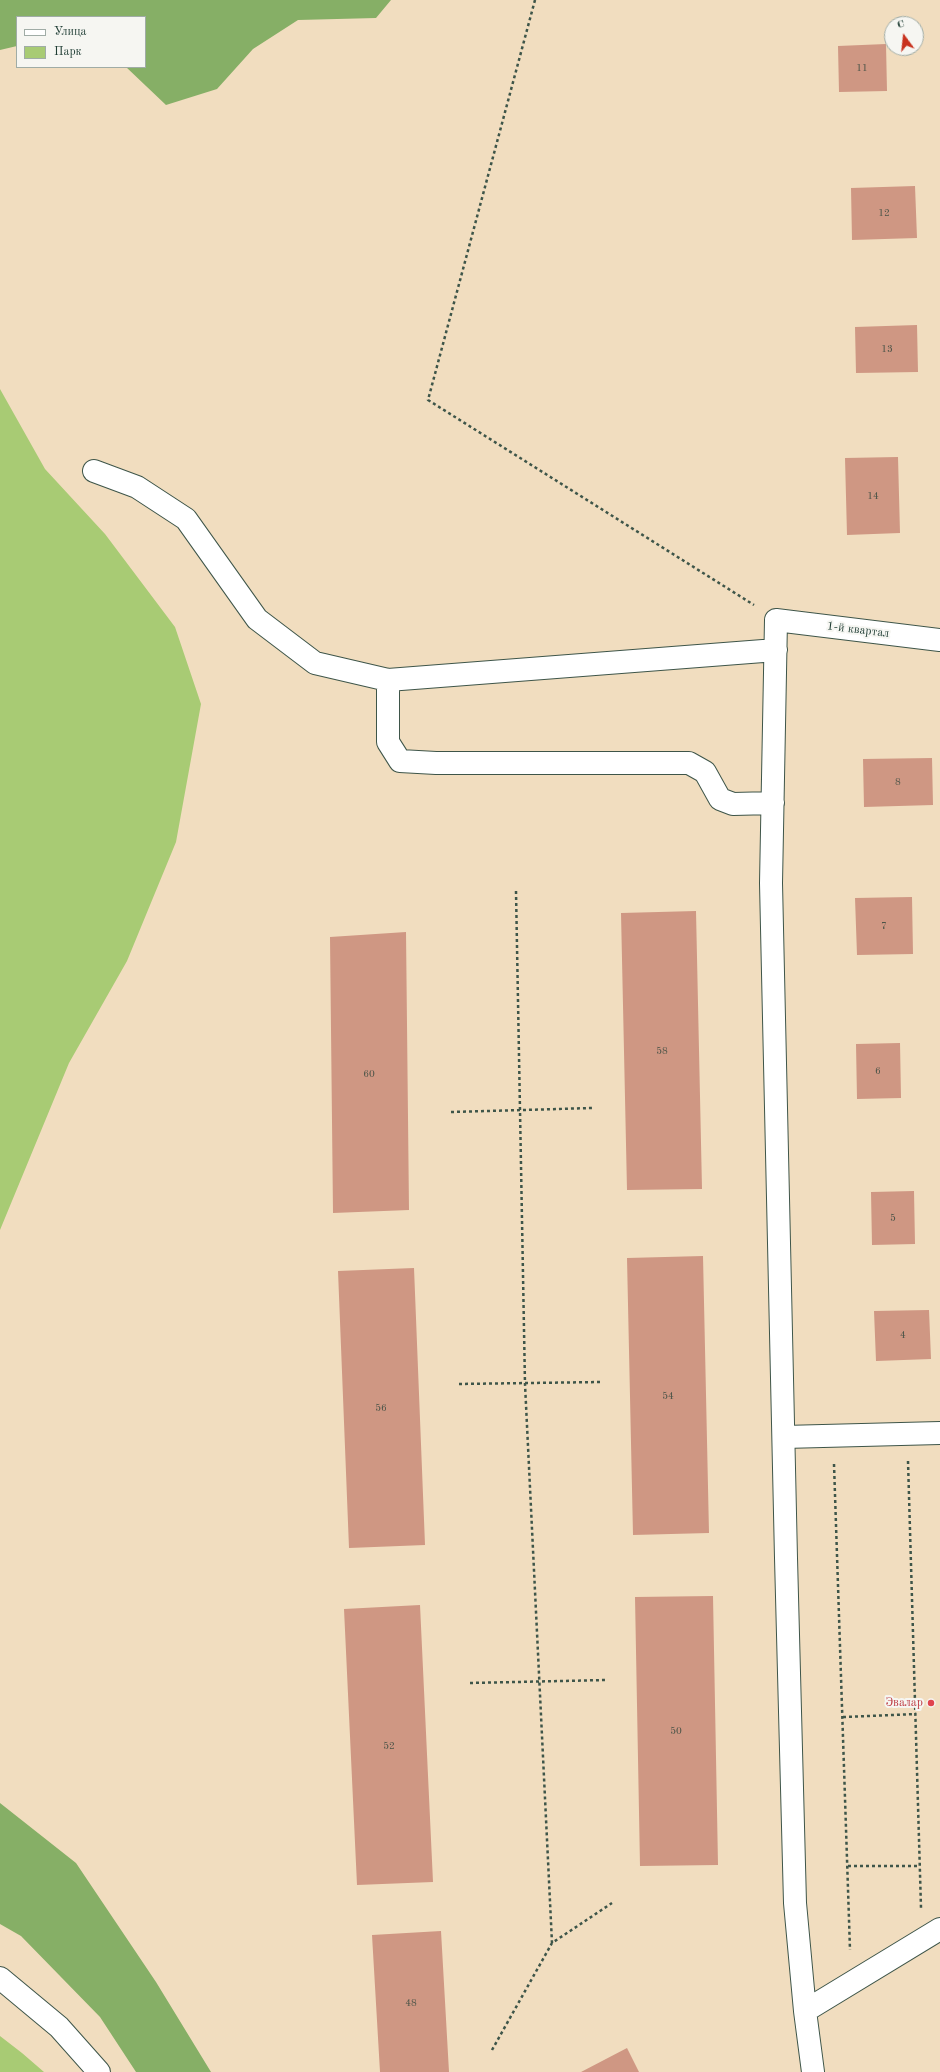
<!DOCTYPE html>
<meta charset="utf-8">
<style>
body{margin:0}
#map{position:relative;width:940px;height:2072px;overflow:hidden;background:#f1ddbf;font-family:"Old Standard TT",serif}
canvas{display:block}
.legend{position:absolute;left:16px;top:16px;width:130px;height:52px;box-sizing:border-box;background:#f6f6f2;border:1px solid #a0aca6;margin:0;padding:5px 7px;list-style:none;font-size:12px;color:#1f3d34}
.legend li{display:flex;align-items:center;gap:8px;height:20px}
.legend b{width:20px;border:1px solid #a0aca6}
.north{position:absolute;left:884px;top:16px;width:40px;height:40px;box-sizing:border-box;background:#f6f6f2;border:1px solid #a0aca6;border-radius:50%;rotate:345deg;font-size:11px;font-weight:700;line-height:16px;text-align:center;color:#1f3d34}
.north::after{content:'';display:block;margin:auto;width:14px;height:18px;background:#c8321e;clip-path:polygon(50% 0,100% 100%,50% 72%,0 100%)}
</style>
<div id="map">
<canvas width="940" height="2072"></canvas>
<ul class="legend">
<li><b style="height:5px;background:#fff"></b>Улица</li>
<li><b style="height:11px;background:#a8cb74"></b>Парк</li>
</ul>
<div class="north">С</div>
</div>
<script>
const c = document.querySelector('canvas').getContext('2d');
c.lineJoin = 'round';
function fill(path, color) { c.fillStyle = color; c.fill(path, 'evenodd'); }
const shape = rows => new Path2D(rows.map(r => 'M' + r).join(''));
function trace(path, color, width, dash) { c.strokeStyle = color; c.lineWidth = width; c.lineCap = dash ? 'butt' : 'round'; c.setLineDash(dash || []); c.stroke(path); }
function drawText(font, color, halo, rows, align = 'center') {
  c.font = font + ' "Old Standard TT",serif'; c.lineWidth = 4; c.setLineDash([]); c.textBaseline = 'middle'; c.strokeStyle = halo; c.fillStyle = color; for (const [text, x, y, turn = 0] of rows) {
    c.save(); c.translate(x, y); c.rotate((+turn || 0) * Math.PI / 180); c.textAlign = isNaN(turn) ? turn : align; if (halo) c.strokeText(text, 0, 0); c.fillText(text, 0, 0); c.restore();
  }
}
fill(shape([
 [0,389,45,469,105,534,175,627,201,704,176,842,127,961,69,1063,0,1230],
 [0,2036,22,2053,44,2072,0,2072]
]), '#a8cb74');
fill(shape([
 [0,0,391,0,376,18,298,20,253,49,217,89,166,105,126,67,145,67,145,17,17,17,17,46,0,50],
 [0,1803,76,1863,156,1982,211,2072,136,2072,100,2017,21,1936,0,1924]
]), '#86af66');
fill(shape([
 [886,44,887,91,839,92,838,46],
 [915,186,917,238,852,240,851,188],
 [917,325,918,372,856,373,855,327],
 [898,457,900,533,847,535,845,458],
 [932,758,933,805,864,807,863,759],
 [912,897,913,954,857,955,855,898],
 [696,911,702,1189,627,1190,621,913],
 [406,932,409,1210,333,1213,330,937],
 [900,1043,901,1098,857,1099,856,1044],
 [914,1191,915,1244,872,1245,871,1192],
 [703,1256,709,1533,633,1535,627,1258],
 [414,1268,425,1545,349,1548,338,1271],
 [929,1310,931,1359,876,1361,874,1311],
 [713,1596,718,1865,640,1866,635,1597],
 [420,1605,433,1882,357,1885,344,1609],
 [441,1931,449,2072,380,2072,372,1935],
 [627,2048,639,2072,581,2072]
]), '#cf9783');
const minor = shape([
 [94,471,137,487,186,519,257,619,315,663,388,680,776,650],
 [388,680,388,742,400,761,436,763,689,763,705,772,720,799,733,804,773,803],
 [784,1437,940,1433],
 [0,1978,59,2027,99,2072],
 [805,2011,940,1929],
 [813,2072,805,2011,795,1903,786,1558,771,883,776,620,940,640]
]);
trace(minor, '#3e5549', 24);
trace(shape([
 [535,0,428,400,754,605],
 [516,891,525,1384,552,1943],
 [451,1112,593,1108],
 [459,1384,600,1382],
 [908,1461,921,1908],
 [834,1464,850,1950],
 [470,1683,607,1680],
 [843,1717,916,1714],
 [848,1866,920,1866],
 [492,2050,552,1943,612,1903]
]), '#3e5549', 2.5, [3, 3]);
trace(minor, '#fff', 22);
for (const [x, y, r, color] of [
 [931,1703,4,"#e0444e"]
]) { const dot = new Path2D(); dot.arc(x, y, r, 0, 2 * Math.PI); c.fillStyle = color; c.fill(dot); trace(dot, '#f6f6f2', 1.5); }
drawText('10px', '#4b5448', null, [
 ["11",862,68],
 ["12",884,213],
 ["13",887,349],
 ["14",873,496],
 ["8",898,782],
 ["7",884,926],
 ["58",662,1051],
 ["6",878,1071],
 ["60",369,1074],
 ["5",893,1218],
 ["4",903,1335],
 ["54",668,1396],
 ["56",381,1408],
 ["50",676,1731],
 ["52",389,1746],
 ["48",411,2003]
]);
drawText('12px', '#1f3d34', '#f6f6f2', [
 ["1-й квартал",858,630,7]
]);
drawText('12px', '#be3a42', '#f6f6f2', [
 ["Эвалар",923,1703]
], 'right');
</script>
